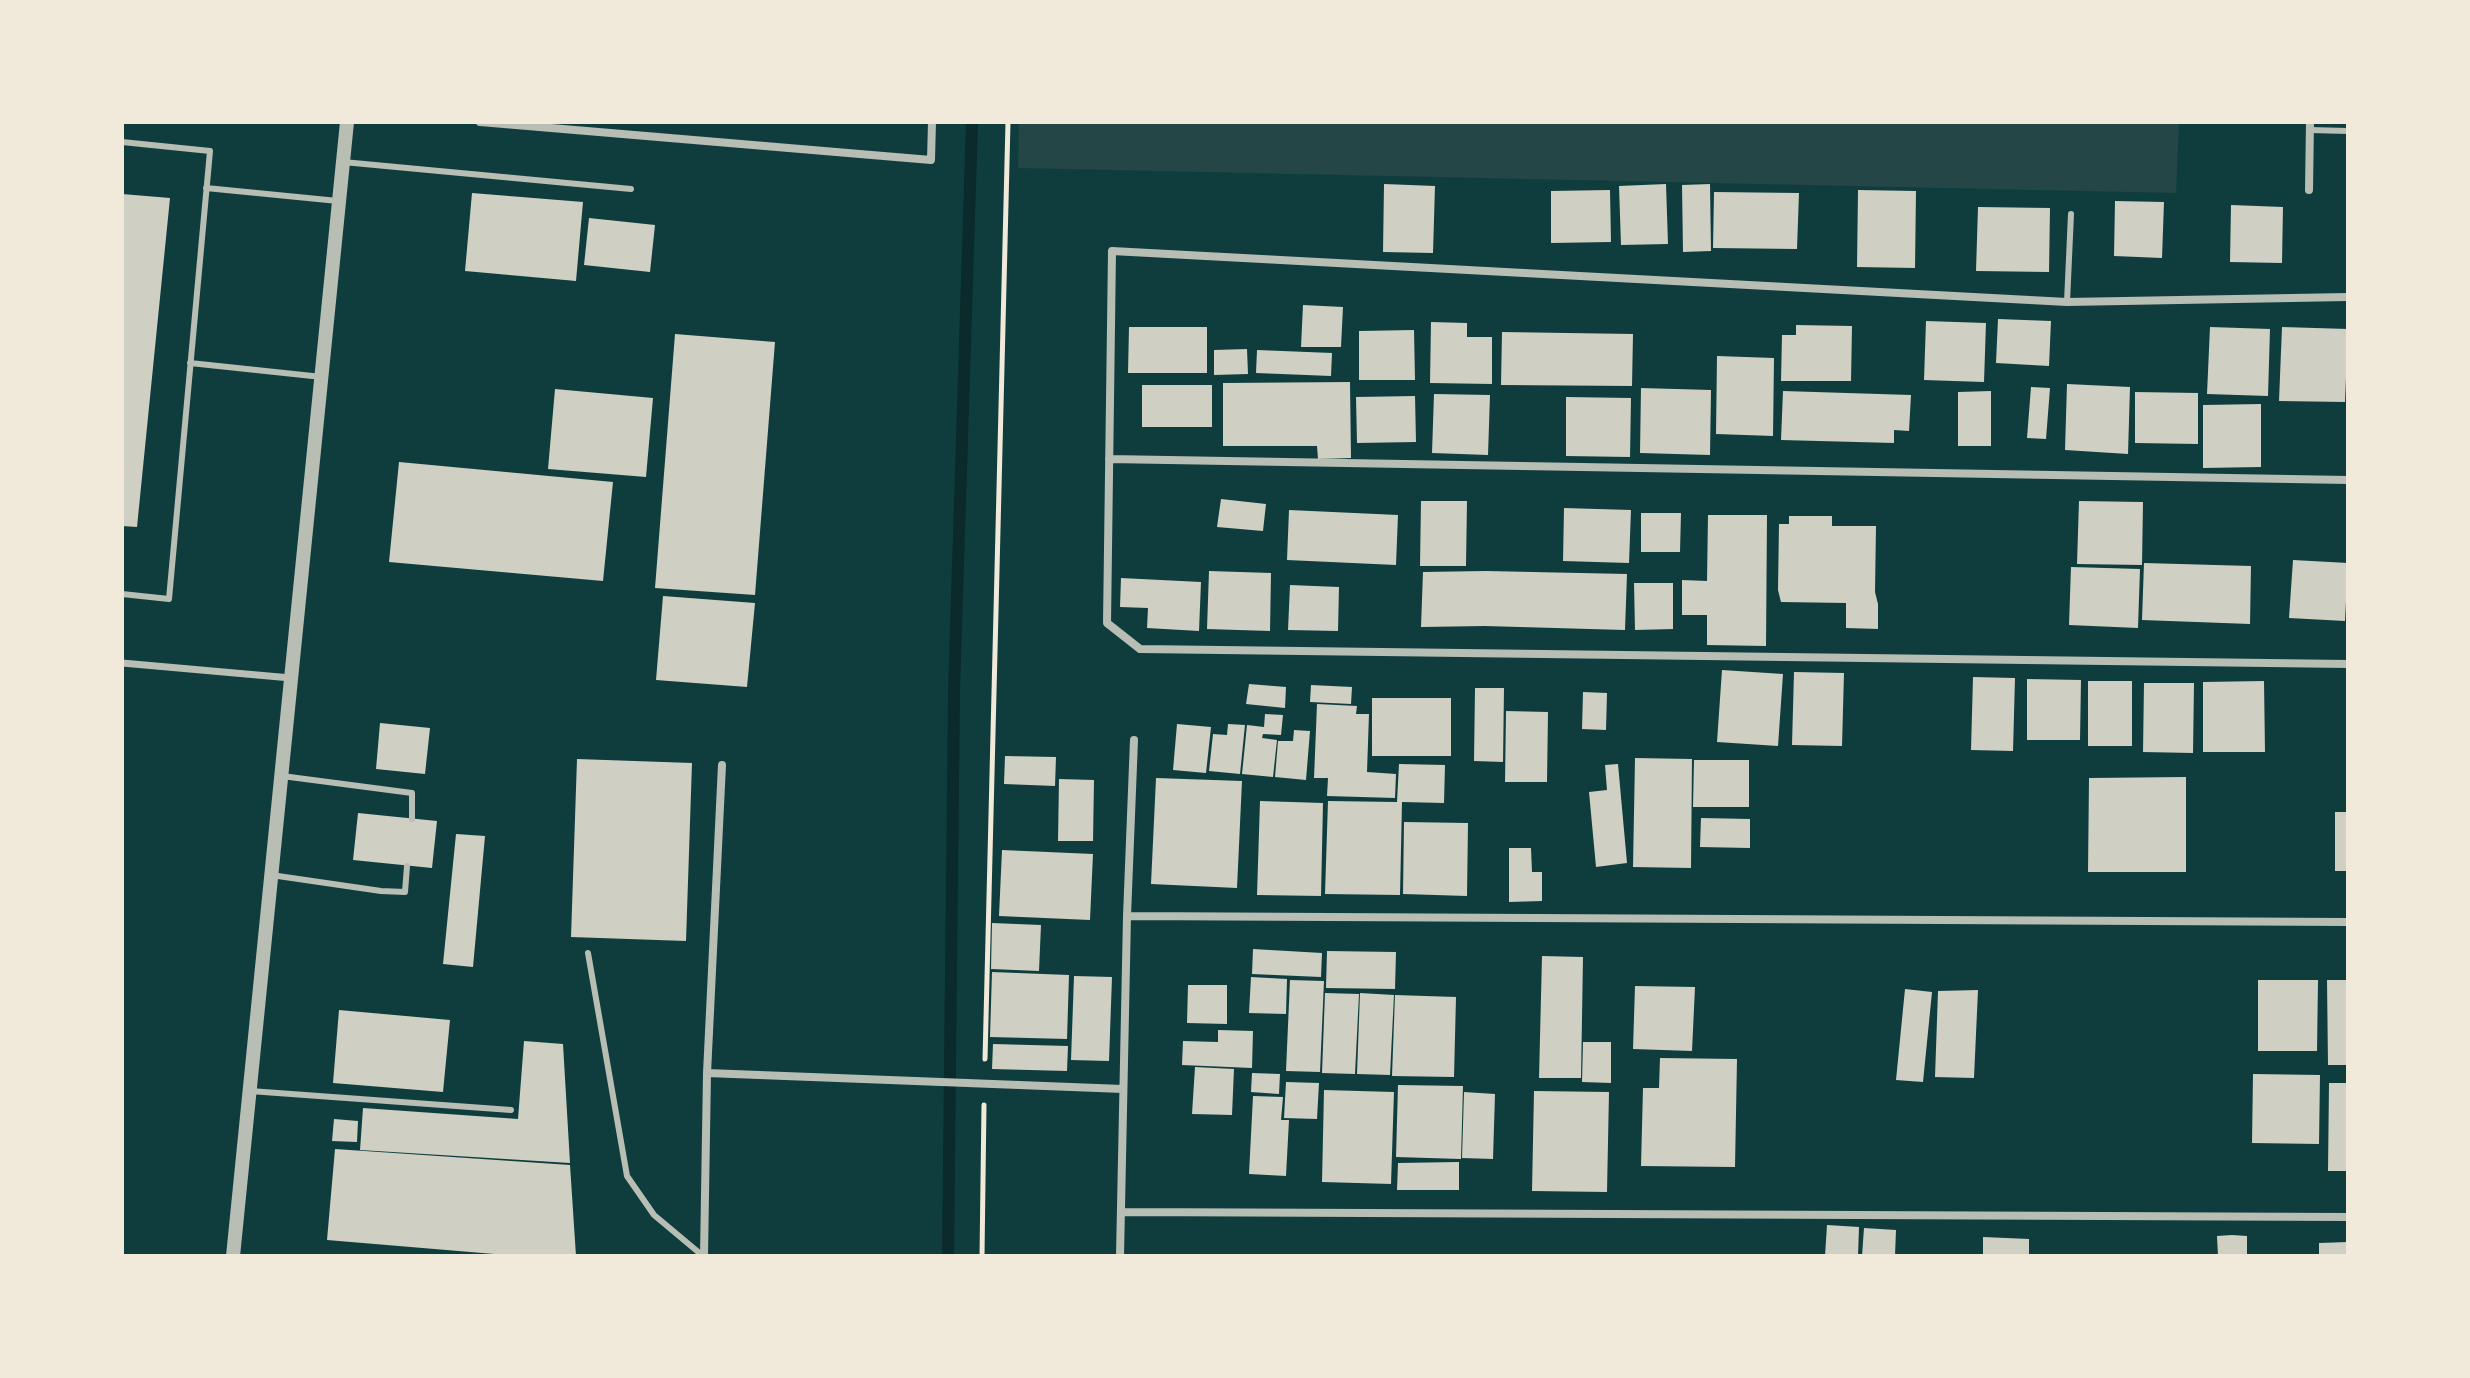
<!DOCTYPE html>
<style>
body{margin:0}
#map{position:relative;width:2470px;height:1378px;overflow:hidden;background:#0f3d3e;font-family:Helvetica,sans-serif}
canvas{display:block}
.frame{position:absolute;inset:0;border:124px solid #f1e9da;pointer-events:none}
</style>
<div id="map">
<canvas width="2470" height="1378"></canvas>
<div class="frame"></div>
</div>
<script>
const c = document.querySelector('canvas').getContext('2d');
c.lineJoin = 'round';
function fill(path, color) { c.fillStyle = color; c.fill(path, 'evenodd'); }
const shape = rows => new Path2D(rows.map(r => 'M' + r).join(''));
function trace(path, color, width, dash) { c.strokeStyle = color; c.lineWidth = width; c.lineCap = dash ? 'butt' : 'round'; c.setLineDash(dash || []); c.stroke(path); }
fill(shape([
 [1019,122,2179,122,2176,193,1018,168]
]), '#244646');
trace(shape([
 [948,1256,954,691,972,122]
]), '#0a2a2b', 12);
fill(shape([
 [1384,184,1435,186,1433,253,1383,252],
 [1666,184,1668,244,1621,245,1619,186],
 [1710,184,1711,251,1683,252,1682,185],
 [1610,190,1611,242,1551,243,1551,191],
 [1858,190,1916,191,1915,268,1857,267],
 [1714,192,1799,193,1797,249,1713,248],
 [472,193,583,202,576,281,465,271],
 [122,194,170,198,137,527,122,526],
 [2115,201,2164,202,2162,258,2114,256],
 [2231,205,2283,207,2282,263,2230,262],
 [1978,207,2050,208,2049,272,1976,271],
 [589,218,655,225,650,272,584,265],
 [1303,305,1343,307,1341,347,1301,347],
 [1998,319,2051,321,2049,366,1996,363],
 [1926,321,1986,323,1984,382,1924,380],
 [1431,322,1467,323,1467,337,1492,337,1492,384,1430,383],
 [1796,325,1852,326,1851,381,1781,381,1782,335,1796,335],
 [1129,327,1207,327,1207,373,1128,373],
 [2210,327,2270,329,2268,396,2207,394],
 [2282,327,2348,329,2345,402,2279,401],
 [1414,330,1415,380,1359,380,1359,331],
 [1502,332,1633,334,1632,386,1501,385],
 [675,334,775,342,755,595,655,588],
 [1247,349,1248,374,1214,375,1214,350],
 [1257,350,1332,353,1331,376,1256,373],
 [1717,356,1774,358,1773,436,1716,434],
 [1350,382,1351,458,1318,459,1317,446,1223,446,1223,383],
 [2067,384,2130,387,2128,454,2065,450],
 [1142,385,1212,385,1212,427,1142,427],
 [2031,387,2050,388,2046,439,2027,438],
 [1641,388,1711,390,1710,455,1640,453],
 [555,389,653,398,646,477,548,469],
 [1783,391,1911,395,1909,431,1894,430,1894,443,1781,440],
 [1991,391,1991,446,1958,446,1958,392],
 [2135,392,2198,393,2198,444,2135,443],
 [1434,394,1490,395,1488,455,1432,453],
 [1415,396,1416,442,1357,443,1356,397],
 [1566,397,1631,398,1630,457,1566,456],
 [2261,404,2261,467,2203,468,2203,405],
 [399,462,613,482,603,581,389,562],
 [1221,499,1266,504,1263,531,1217,527],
 [1421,501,1467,501,1466,566,1420,566],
 [2079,501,2143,502,2142,565,2077,564],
 [1564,508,1631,510,1629,563,1563,561],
 [1289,510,1398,515,1396,565,1287,560],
 [1641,513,1681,513,1680,552,1641,552],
 [1708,515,1767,515,1766,646,1707,645,1707,615,1682,615,1682,580,1707,581],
 [1789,516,1832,516,1832,526,1876,526,1875,592,1878,604,1878,629,1846,628,1846,603,1781,602,1778,590,1779,524,1789,524],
 [2293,560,2348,563,2345,621,2289,618],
 [2144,563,2251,566,2250,624,2142,620],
 [2071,567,2140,569,2138,628,2069,625],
 [1209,571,1271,573,1270,631,1207,629],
 [1486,571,1627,574,1625,630,1485,626,1421,627,1423,572],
 [1121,578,1201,582,1199,631,1147,628,1148,608,1120,607],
 [1634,583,1673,583,1673,629,1635,630],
 [1290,585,1339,587,1338,631,1288,630],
 [663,596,755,603,747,687,656,680],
 [1722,670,1783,674,1778,746,1717,742],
 [1794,672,1844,673,1842,746,1792,745],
 [1973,677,2015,678,2013,751,1971,750],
 [2027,679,2081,680,2080,740,2027,740],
 [2088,681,2132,681,2132,746,2088,746],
 [2264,681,2265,752,2203,752,2203,682],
 [2144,683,2194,683,2193,753,2143,752],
 [1249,684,1286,687,1285,708,1246,704],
 [1311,685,1352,687,1351,704,1310,702],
 [1475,688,1504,688,1503,762,1474,761],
 [1583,692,1607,693,1606,730,1582,729],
 [1372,698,1451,698,1451,756,1372,756],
 [1317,704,1357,706,1356,714,1369,714,1367,772,1396,774,1395,798,1327,796,1328,778,1314,778],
 [1506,711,1548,712,1547,782,1505,782],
 [1265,714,1283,715,1281,735,1263,734,1262,738,1277,740,1273,777,1242,774,1247,725,1264,727],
 [380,723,430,728,425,774,376,769],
 [1177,724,1211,727,1206,773,1173,770],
 [1228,724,1245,725,1240,774,1209,771,1213,734,1227,735],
 [1294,730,1310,731,1306,780,1275,777,1278,741,1293,741],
 [1005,756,1056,757,1055,786,1004,784],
 [1635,758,1692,759,1691,868,1633,867],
 [577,759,692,763,686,941,571,937],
 [1694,760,1749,760,1749,807,1693,807],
 [1399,764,1445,765,1444,803,1402,802,1400,895,1325,894,1328,801,1397,802],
 [1618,764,1627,863,1596,867,1589,792,1607,790,1605,765],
 [2186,777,2186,872,2088,872,2089,778],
 [1156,778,1242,781,1237,888,1151,884],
 [1059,779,1094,780,1093,841,1058,841],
 [1260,801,1323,803,1321,896,1257,895],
 [2335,812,2348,812,2348,871,2335,871],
 [358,813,437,821,432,868,353,860],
 [1701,818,1750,819,1750,848,1700,847],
 [1404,822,1468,823,1467,896,1403,894],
 [456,834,485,836,473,967,443,964],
 [1509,848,1531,848,1532,872,1542,872,1542,901,1509,902],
 [1002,850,1093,854,1090,920,999,916],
 [992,923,1041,925,1039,971,991,969],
 [1253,949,1322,953,1321,977,1252,974],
 [1327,951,1396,952,1395,989,1326,988],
 [1542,956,1583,957,1581,1078,1539,1078],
 [992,972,1069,975,1067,1039,990,1037],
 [1074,976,1112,977,1109,1061,1071,1060],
 [1251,977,1287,979,1286,1014,1249,1013],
 [1290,980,1324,981,1320,1072,1286,1071],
 [2258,980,2318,980,2317,1051,2258,1051],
 [2327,980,2348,980,2348,1065,2328,1065],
 [1188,985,1227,985,1227,1024,1187,1023],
 [1635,986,1695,987,1692,1051,1633,1049],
 [1905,989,1932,992,1923,1082,1896,1080],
 [1978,990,1974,1078,1935,1077,1938,991],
 [1325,993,1359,994,1355,1074,1322,1073],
 [1360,993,1394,995,1390,1075,1357,1074],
 [1395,995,1456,997,1454,1077,1392,1076],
 [339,1010,450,1020,443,1092,333,1083],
 [1218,1030,1253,1031,1252,1068,1182,1065,1183,1041,1218,1042],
 [524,1041,563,1044,570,1163,360,1150,363,1108,518,1119],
 [1583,1042,1611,1042,1611,1083,1582,1082],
 [993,1044,1068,1046,1067,1071,992,1069],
 [1660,1058,1737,1059,1735,1167,1641,1166,1643,1088,1659,1088],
 [1195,1067,1234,1069,1232,1115,1192,1114],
 [1252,1073,1280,1074,1279,1094,1251,1092],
 [2253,1074,2320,1075,2319,1144,2252,1143],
 [1286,1082,1319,1083,1317,1119,1284,1118],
 [2329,1083,2348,1083,2348,1171,2328,1171],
 [1398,1085,1463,1086,1461,1159,1396,1157],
 [1324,1090,1394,1092,1391,1184,1322,1182],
 [1534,1091,1609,1092,1607,1192,1532,1191],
 [1464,1092,1495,1094,1493,1159,1462,1158],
 [1253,1096,1283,1097,1281,1120,1289,1120,1286,1176,1249,1174],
 [334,1119,358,1121,357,1142,332,1141],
 [335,1149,570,1165,576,1256,518,1256,327,1240],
 [1459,1162,1459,1190,1397,1190,1398,1163],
 [1827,1225,1859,1227,1858,1256,1825,1256],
 [1864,1228,1896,1230,1895,1256,1862,1256],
 [2232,1235,2247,1236,2247,1256,2218,1256,2217,1236],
 [1983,1237,2029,1239,2029,1256,1983,1256],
 [2348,1242,2348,1256,2319,1256,2319,1243]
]), '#cfcfc3');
trace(shape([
 [985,1059,1008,122],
 [982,1256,984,1105]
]), '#f1e9da', 5);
trace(shape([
 [2309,130,2348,131],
 [122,142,210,151,169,599,122,594],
 [343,162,631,189],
 [206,188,338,201],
 [2067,302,2071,214],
 [190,363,322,377],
 [282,776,412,793,412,819],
 [271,875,381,891,405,892,407,866],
 [588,953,627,1176,654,1215,703,1256],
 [250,1091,511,1110]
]), '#b8beb3', 6);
trace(shape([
 [122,663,291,678]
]), '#b8beb3', 7);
trace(shape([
 [480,122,931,160,932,122],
 [2309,190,2310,122],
 [2348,297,2067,302,1112,251,1107,623,1140,649,2348,664],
 [1109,459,2348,480],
 [1127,916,2348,922],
 [707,1073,1123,1089],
 [1121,1212,2348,1217],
 [704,1256,707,1073,722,765],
 [1120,1256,1127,916,1134,740]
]), '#b8beb3', 8);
trace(shape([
 [233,1256,347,122]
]), '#b8beb3', 14);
</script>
